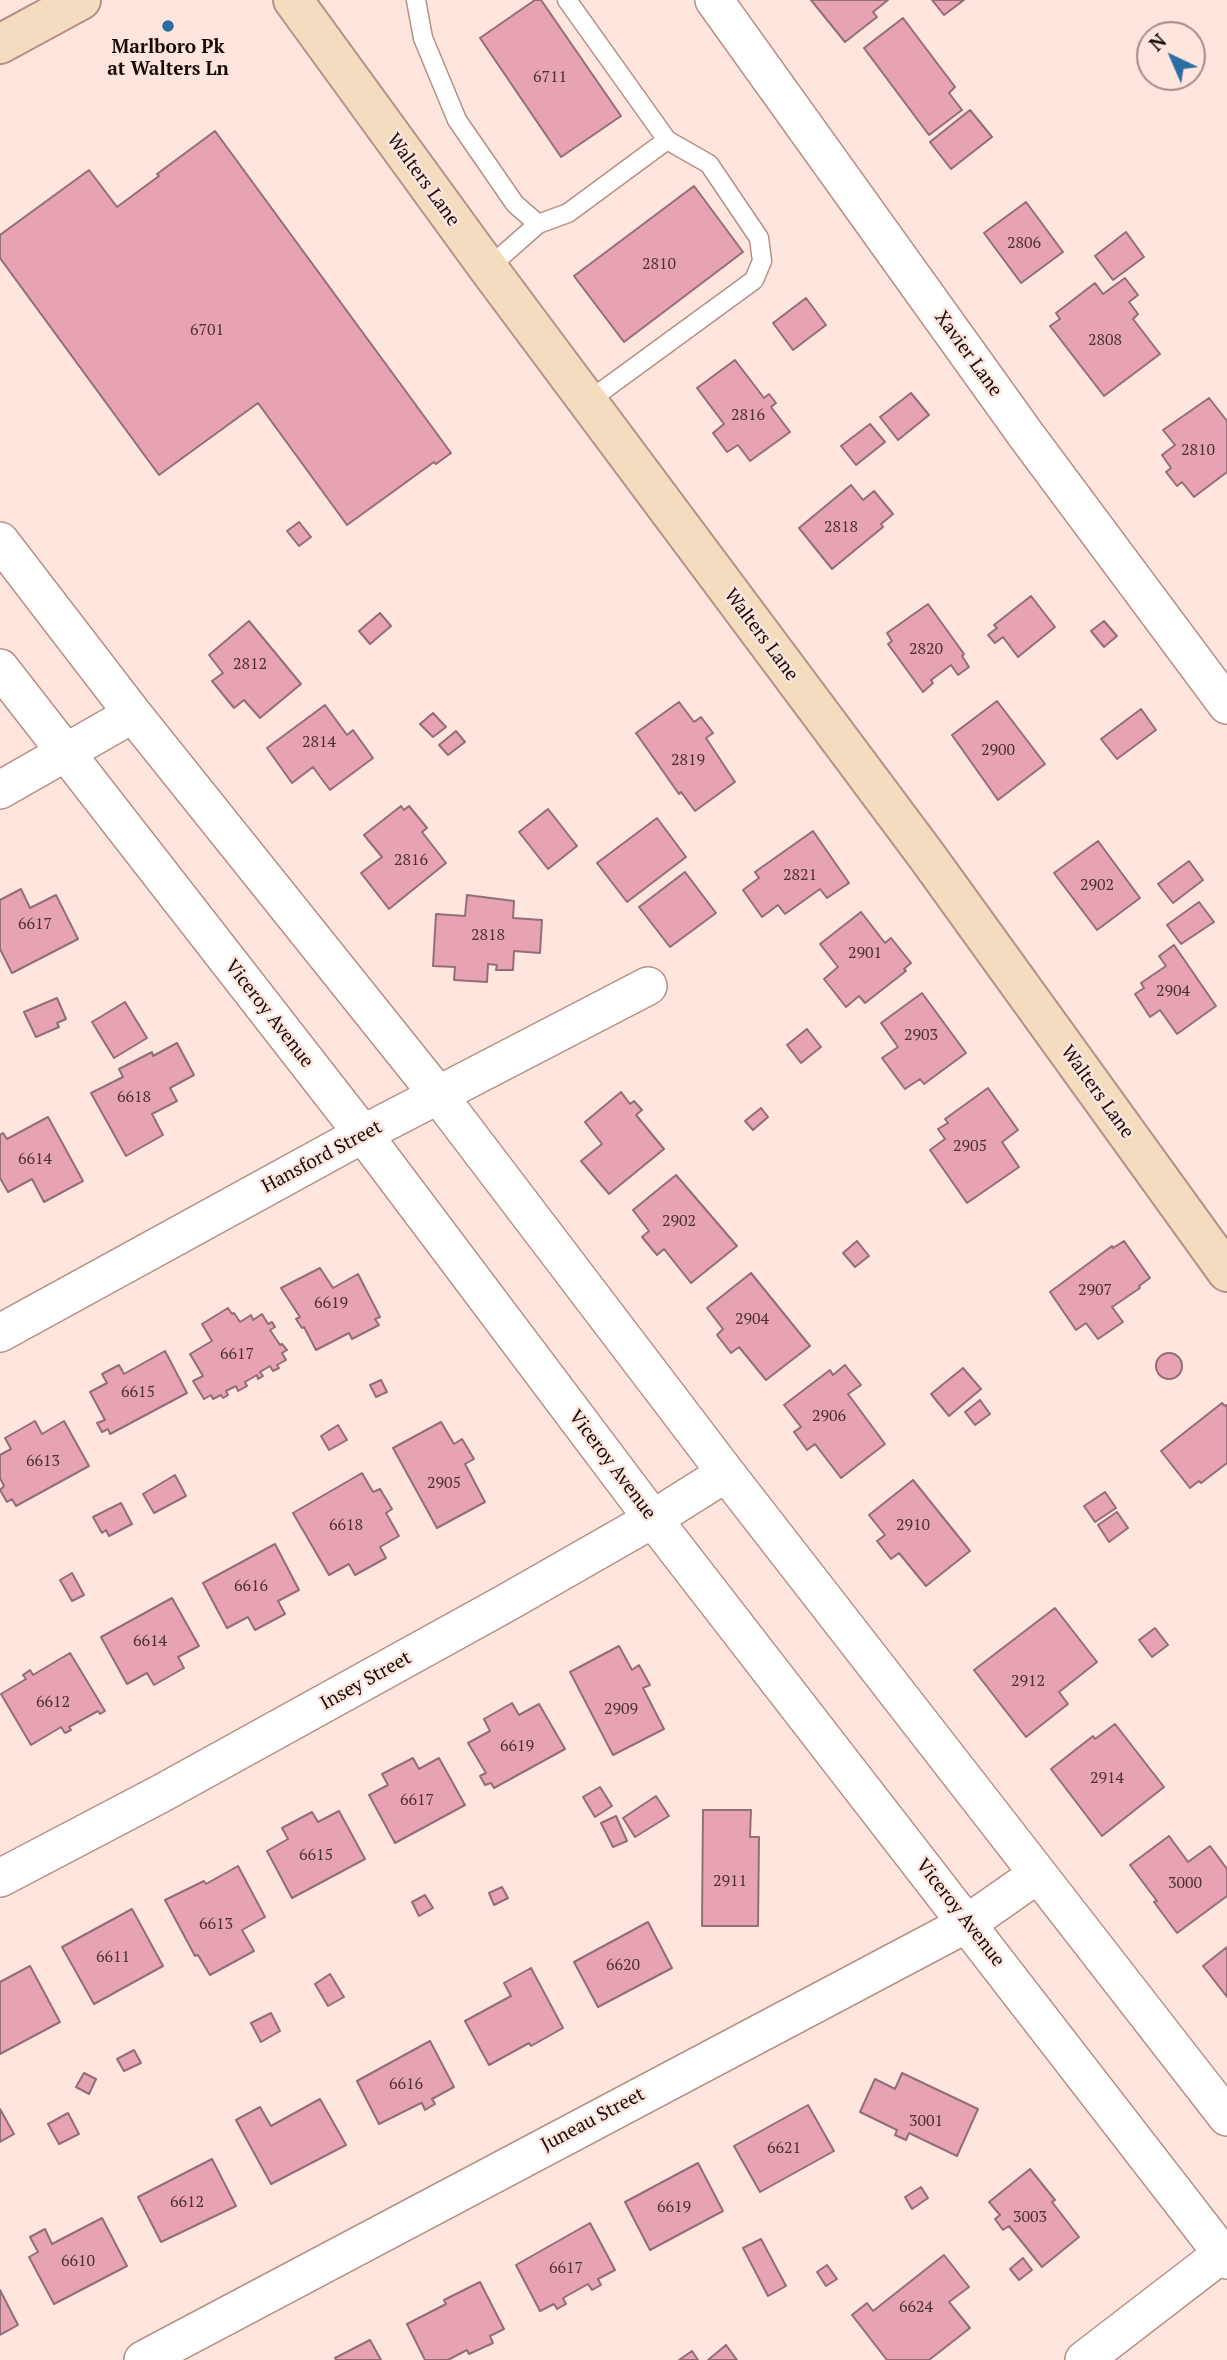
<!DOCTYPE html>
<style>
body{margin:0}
#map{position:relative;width:1227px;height:2360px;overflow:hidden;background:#fee5de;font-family:"PT Serif",serif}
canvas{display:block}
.north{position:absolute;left:1136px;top:21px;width:70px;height:70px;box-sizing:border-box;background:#fee5de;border:2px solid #a28d88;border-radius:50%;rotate:316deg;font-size:19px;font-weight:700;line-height:28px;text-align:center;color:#180a07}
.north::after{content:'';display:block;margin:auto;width:24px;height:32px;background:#2a6fa4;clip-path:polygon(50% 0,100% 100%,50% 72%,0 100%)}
</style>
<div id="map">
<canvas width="1227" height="2360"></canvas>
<div class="north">N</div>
</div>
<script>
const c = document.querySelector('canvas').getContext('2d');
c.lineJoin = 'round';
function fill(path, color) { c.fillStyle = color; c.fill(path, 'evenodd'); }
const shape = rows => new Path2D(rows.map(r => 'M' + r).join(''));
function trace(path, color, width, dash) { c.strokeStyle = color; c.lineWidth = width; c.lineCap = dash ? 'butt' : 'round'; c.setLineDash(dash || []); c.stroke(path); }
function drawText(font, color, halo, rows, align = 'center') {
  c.font = font + ' "PT Serif",serif'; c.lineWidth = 5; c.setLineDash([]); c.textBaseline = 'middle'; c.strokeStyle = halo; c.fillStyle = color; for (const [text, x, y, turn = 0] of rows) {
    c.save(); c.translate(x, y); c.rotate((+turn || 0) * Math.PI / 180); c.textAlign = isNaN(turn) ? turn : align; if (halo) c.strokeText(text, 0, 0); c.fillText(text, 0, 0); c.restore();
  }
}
const building = shape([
 [535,0,541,0,621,116,561,157,480,38,535,0],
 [811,0,888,0,873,12,877,17,845,42,811,0],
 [932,0,964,0,944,15,932,0],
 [903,18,955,87,949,93,962,110,929,135,864,48,903,18],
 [970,110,992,137,951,169,930,142,970,110],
 [215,131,451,453,436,464,434,462,347,525,258,403,159,475,0,258,0,235,89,170,117,207,159,176,157,174,215,131],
 [694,186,743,252,624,342,574,276,694,186],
 [1026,202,1063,252,1021,283,984,233,1026,202],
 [1126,232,1144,257,1113,280,1095,256,1126,232],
 [1125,278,1138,295,1129,302,1138,314,1133,319,1160,354,1104,396,1050,326,1060,319,1056,313,1095,283,1103,294,1125,278],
 [806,298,826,325,793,350,773,323,806,298],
 [735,360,764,398,769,394,776,403,771,407,790,432,750,461,738,445,727,452,713,433,724,424,697,388,735,360],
 [911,393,929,415,898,440,880,417,911,393],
 [1209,398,1227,421,1227,472,1194,497,1182,482,1177,486,1166,472,1171,468,1162,455,1175,445,1163,430,1209,398],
 [870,424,885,442,856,465,841,446,870,424],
 [851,485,863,500,874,491,893,514,881,524,883,527,832,569,799,528,851,485],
 [299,522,311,537,299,546,287,531,299,522],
 [1031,596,1055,627,1018,657,1003,637,995,643,988,635,997,628,994,625,1031,596],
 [928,604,964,654,962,656,969,667,958,675,951,665,931,680,933,683,923,692,888,644,892,641,887,633,928,604],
 [380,613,391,626,370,644,359,631,380,613],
 [249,621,301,684,260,718,244,700,234,708,212,681,223,673,209,655,249,621],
 [1104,621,1117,636,1104,647,1091,631,1104,621],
 [997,701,1045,764,998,800,952,735,997,701],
 [679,702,694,722,701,717,713,733,706,738,735,782,695,811,681,792,679,794,636,733,679,702],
 [325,705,347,735,353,730,373,758,330,790,313,767,292,783,267,748,325,705],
 [1141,709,1156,730,1117,759,1101,739,1141,709],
 [433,713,446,727,433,737,420,724,433,713],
 [456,731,465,742,448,755,439,745,456,731],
 [401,806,404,810,409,806,427,828,422,832,446,863,389,909,361,873,382,857,364,835,401,806],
 [548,809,577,846,548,869,519,832,548,809],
 [657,818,686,857,627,902,597,863,657,818],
 [813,831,849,883,827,898,820,889,785,914,778,905,762,917,743,890,759,878,755,872,813,831],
 [1098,841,1140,898,1097,930,1054,873,1098,841],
 [1189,861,1203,880,1173,903,1158,884,1189,861],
 [685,872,716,913,670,947,639,907,685,872],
 [21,889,30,908,56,895,78,939,12,973,0,949,0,900,21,889],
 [467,895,514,901,513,918,542,920,540,953,514,951,513,970,496,970,497,965,488,964,487,982,454,980,455,967,433,966,436,914,465,916,467,895],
 [1199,902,1214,922,1181,944,1167,925,1199,902],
 [861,912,885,943,891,938,911,963,904,969,906,971,865,1003,859,996,846,1007,824,979,838,967,820,944,861,912],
 [1174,945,1216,1006,1177,1034,1160,1010,1150,1017,1135,994,1144,988,1141,983,1166,966,1159,956,1174,945],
 [922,993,966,1053,924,1084,920,1079,905,1089,882,1058,898,1047,881,1023,922,993],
 [57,998,66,1019,57,1023,59,1027,36,1037,24,1012,57,998],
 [125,1002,147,1038,114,1058,92,1022,125,1002],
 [807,1029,821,1047,801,1063,787,1045,807,1029],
 [177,1043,194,1075,170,1088,177,1101,152,1114,163,1135,126,1156,91,1093,123,1077,119,1069,152,1052,153,1056,177,1043],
 [988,1088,1018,1130,1002,1142,1019,1167,967,1203,930,1150,945,1139,938,1129,948,1123,945,1119,988,1088],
 [621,1092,630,1104,634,1101,642,1110,636,1115,664,1149,609,1194,581,1161,602,1144,585,1122,621,1092],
 [761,1108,768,1117,753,1130,745,1121,761,1108],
 [48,1117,83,1181,44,1202,32,1179,8,1192,0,1178,0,1135,3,1133,7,1139,48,1117],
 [676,1175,737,1246,691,1283,664,1249,657,1255,642,1237,649,1231,633,1210,676,1175],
 [857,1241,869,1256,855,1267,843,1253,857,1241],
 [1124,1241,1150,1278,1139,1286,1140,1288,1112,1307,1123,1322,1098,1339,1086,1323,1076,1330,1050,1292,1112,1246,1113,1248,1124,1241],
 [320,1268,333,1288,358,1274,380,1317,375,1319,379,1325,352,1339,349,1333,316,1350,304,1327,302,1328,296,1319,300,1317,281,1288,320,1268],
 [751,1273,810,1346,766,1380,739,1347,731,1353,717,1335,723,1329,707,1308,751,1273],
 [228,1308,232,1314,234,1313,240,1322,251,1315,253,1320,262,1314,268,1324,272,1322,275,1327,270,1330,280,1345,282,1344,287,1350,282,1353,286,1360,277,1365,279,1368,273,1371,270,1366,260,1372,263,1376,258,1379,257,1375,245,1382,247,1386,238,1391,236,1386,226,1391,228,1395,223,1398,221,1395,213,1399,211,1395,204,1399,193,1381,203,1376,190,1354,212,1341,202,1324,228,1308],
 [165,1351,187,1393,110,1434,108,1429,102,1432,97,1423,105,1420,90,1392,107,1383,102,1374,119,1365,124,1374,165,1351],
 '1156 1366a13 13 0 1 1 26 0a13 13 0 1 1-26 0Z',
 [845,1365,861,1385,848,1394,885,1444,841,1478,815,1444,807,1450,794,1432,801,1427,784,1405,830,1370,833,1375,845,1365],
 [963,1368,981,1389,949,1416,931,1394,963,1368],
 [381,1380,387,1392,376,1397,370,1385,381,1380],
 [980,1400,990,1414,975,1425,965,1412,980,1400],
 [1222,1403,1225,1406,1227,1405,1227,1463,1201,1483,1199,1481,1190,1488,1161,1451,1222,1403],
 [35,1421,42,1434,64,1421,89,1466,16,1506,12,1499,7,1502,0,1490,4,1486,0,1478,0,1455,11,1449,5,1438,35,1421],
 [441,1422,454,1444,462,1439,474,1459,465,1464,485,1502,437,1528,393,1448,441,1422],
 [338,1425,347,1440,329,1450,321,1436,338,1425],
 [362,1473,373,1492,380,1489,392,1509,386,1513,399,1536,380,1547,386,1558,355,1575,349,1564,329,1575,293,1513,362,1473],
 [175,1475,186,1496,154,1513,143,1494,175,1475],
 [913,1480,970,1551,926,1586,899,1553,891,1559,877,1541,885,1535,869,1515,913,1480],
 [1105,1492,1116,1508,1095,1522,1084,1506,1105,1492],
 [121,1503,132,1524,109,1536,106,1530,102,1533,93,1517,121,1503],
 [1117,1512,1128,1528,1109,1542,1098,1525,1117,1512],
 [275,1544,299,1590,278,1601,285,1614,255,1630,248,1617,227,1628,203,1583,275,1544],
 [72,1573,84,1595,72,1601,60,1580,72,1573],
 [172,1598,199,1646,178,1657,184,1668,154,1685,147,1673,127,1684,101,1637,172,1598],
 [1055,1608,1097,1662,1059,1692,1068,1704,1026,1737,974,1670,1055,1608],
 [1155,1628,1168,1645,1152,1657,1139,1640,1155,1628],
 [619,1646,632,1670,639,1665,650,1685,643,1688,664,1729,613,1755,570,1672,619,1646],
 [70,1653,105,1711,100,1714,98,1711,69,1727,71,1730,65,1733,61,1727,31,1745,1,1694,26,1679,23,1675,30,1670,33,1675,70,1653],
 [512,1703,519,1715,539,1704,565,1749,494,1788,491,1783,485,1785,480,1776,486,1773,468,1743,490,1731,484,1719,512,1703],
 [1115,1724,1164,1787,1102,1836,1051,1769,1093,1736,1095,1739,1115,1724],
 [413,1758,419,1769,439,1758,465,1805,395,1843,369,1795,388,1785,382,1774,413,1758],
 [600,1787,612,1806,595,1817,583,1797,600,1787],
 [656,1796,669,1816,635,1837,623,1818,656,1796],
 [703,1810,751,1810,750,1837,759,1837,758,1926,702,1926,703,1810],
 [339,1811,365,1859,292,1898,267,1851,288,1839,282,1828,312,1812,318,1822,339,1811],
 [616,1816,627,1841,613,1847,601,1823,616,1816],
 [1169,1836,1188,1862,1210,1846,1227,1869,1227,1896,1177,1933,1154,1902,1157,1901,1130,1865,1169,1836],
 [238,1866,265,1917,242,1930,254,1951,210,1975,198,1955,195,1956,165,1900,204,1881,206,1884,238,1866],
 [502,1887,508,1898,494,1905,489,1893,502,1887],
 [425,1895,433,1908,419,1916,412,1902,425,1895],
 [132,1909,163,1966,94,2004,62,1947,132,1909],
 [648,1922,672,1968,598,2007,574,1962,648,1922],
 [1227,1947,1227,1997,1203,1966,1227,1947],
 [30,1966,60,2022,0,2054,0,1982,30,1966],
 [531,1968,563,2028,531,2046,529,2043,489,2065,465,2021,511,1996,504,1983,531,1968],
 [330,1974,344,1997,328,2006,315,1984,330,1974],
 [271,2013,280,2031,261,2042,251,2023,271,2013],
 [430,2041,454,2087,432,2099,435,2104,425,2110,422,2103,419,2104,379,2124,357,2081,430,2041],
 [134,2050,141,2063,124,2071,117,2059,134,2050],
 [84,2073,96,2079,89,2094,76,2087,84,2073],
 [902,2073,978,2109,957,2156,909,2133,906,2140,895,2135,897,2130,860,2112,875,2079,895,2089,902,2073],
 [320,2099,346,2145,271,2184,236,2120,260,2107,271,2126,320,2099],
 [808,2105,834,2151,760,2192,734,2146,808,2105],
 [0,2109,14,2134,0,2142,0,2109],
 [68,2113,79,2134,59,2144,48,2124,68,2113],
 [212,2159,236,2206,161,2242,138,2197,212,2159],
 [698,2163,723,2211,650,2250,625,2202,698,2163],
 [1030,2169,1055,2200,1052,2202,1079,2237,1042,2267,1009,2226,1003,2230,995,2219,1000,2215,989,2202,1030,2169],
 [921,2187,928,2198,912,2209,905,2197,921,2187],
 [102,2218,127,2266,54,2304,29,2257,38,2252,30,2237,45,2229,52,2244,102,2218],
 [590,2223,615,2270,598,2279,601,2285,592,2290,588,2284,563,2298,566,2304,557,2309,554,2304,540,2311,516,2265,590,2223],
 [761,2239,786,2286,768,2296,743,2248,761,2239],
 [944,2255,969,2287,949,2302,970,2328,929,2360,887,2360,852,2315,867,2303,873,2311,944,2255],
 [1023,2258,1032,2270,1019,2280,1010,2269,1023,2258],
 [827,2265,837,2279,826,2286,817,2272,827,2265],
 [480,2282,504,2329,490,2336,493,2343,469,2354,467,2350,448,2360,425,2360,407,2324,446,2304,444,2300,480,2282],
 [0,2290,18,2325,0,2335,0,2290],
 [370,2340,381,2360,336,2360,335,2358,370,2340],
 [726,2345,737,2360,708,2360,726,2345],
 [692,2351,698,2360,679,2360,692,2351]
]);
fill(building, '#e7a3b2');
trace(building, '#936e76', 2);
const lane = shape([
 [416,0,423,38,457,120,515,204,538,224,568,213,667,140,567,0],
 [488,268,538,224],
 [587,402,754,280,762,261,759,238,709,164,667,140]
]);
const street = shape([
 [714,0,1026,435,1227,705],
 [0,541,133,714,439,1096,726,1473,1227,2117],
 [0,668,363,1134,653,1519,1227,2260],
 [0,790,133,714],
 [0,1333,363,1134,648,986],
 [0,1878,162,1793,506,1603,653,1519,726,1473],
 [143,2360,968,1923,1038,1874],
 [1084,2360,1227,2250]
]);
const secondary = shape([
 [293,0,488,268,926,855,1227,1272],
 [0,44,81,0]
]);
trace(lane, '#b69086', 21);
trace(street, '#b69086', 40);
trace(secondary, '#b69086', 42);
trace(lane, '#fff', 18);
trace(street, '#fff', 37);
trace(secondary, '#f4dcbf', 38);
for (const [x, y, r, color] of [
 [168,26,7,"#2a6fa4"]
]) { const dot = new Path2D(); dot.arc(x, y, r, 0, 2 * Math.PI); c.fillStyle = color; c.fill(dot); trace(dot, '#fee5de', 2.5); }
drawText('16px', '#4c3032', null, [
 ["6711",550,77],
 ["2806",1024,243],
 ["2810",659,264],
 ["6701",207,330],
 ["2808",1105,340],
 ["2816",748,415],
 ["2810",1198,450],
 ["2818",841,527],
 ["2820",926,649],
 ["2812",250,664],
 ["2814",319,742],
 ["2900",998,750],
 ["2819",688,760],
 ["2816",411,860],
 ["2821",800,875],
 ["2902",1097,885],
 ["6617",35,924],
 ["2818",488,935],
 ["2901",865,953],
 ["2904",1173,991],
 ["2903",921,1035],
 ["6618",134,1097],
 ["2905",970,1146],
 ["6614",35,1159],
 ["2902",679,1221],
 ["2907",1095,1290],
 ["6619",331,1303],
 ["2904",752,1319],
 ["6617",237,1354],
 ["6615",138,1392],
 ["2906",829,1416],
 ["6613",43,1461],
 ["2905",444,1483],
 ["6618",346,1525],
 ["2910",913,1525],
 ["6616",251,1586],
 ["6614",150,1641],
 ["2912",1028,1681],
 ["6612",53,1702],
 ["2909",621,1709],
 ["6619",517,1746],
 ["2914",1107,1778],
 ["6617",417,1800],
 ["6615",316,1855],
 ["2911",730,1881],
 ["3000",1185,1883],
 ["6613",216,1924],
 ["6611",113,1957],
 ["6620",623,1965],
 ["6616",406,2084],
 ["3001",926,2121],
 ["6621",784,2148],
 ["6612",187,2202],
 ["6619",674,2207],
 ["3003",1030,2217],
 ["6610",78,2261],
 ["6617",566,2268],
 ["6624",916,2307]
]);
drawText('bold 19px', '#180a07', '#fee5de', [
 ["Marlboro Pk",168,48],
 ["at Walters Ln",168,70]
]);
drawText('19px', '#180a07', '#fee5de', [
 ["Walters Lane",423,180,54],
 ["Xavier Lane",968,354,54],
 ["Walters Lane",761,635,53],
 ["Viceroy Avenue",269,1014,52],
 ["Walters Lane",1097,1092,54],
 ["Hansford Street",322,1157,-28],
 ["Viceroy Avenue",612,1465,53],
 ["Insey Street",366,1681,-29],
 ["Viceroy Avenue",960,1913,52],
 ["Juneau Street",593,2120,-28]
]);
</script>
